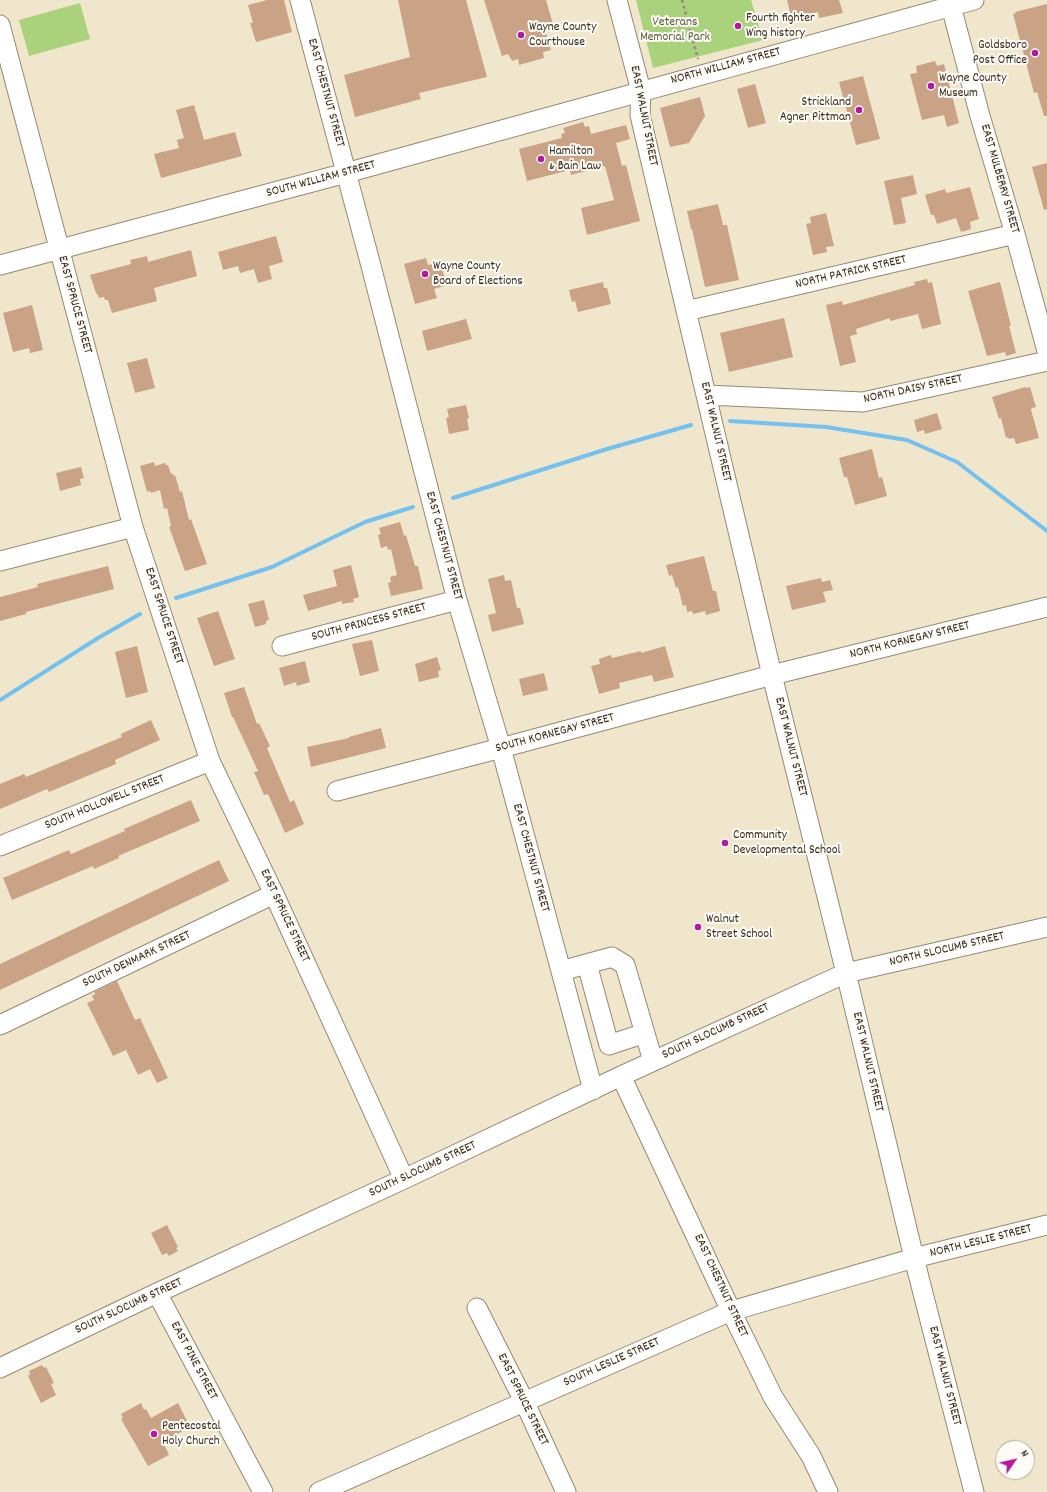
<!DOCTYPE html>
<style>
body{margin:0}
#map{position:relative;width:1047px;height:1492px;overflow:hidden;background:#f0e6cb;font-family:Dekko,sans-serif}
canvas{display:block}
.north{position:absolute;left:995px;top:1440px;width:40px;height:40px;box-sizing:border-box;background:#fdfcf7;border:1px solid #afa8a0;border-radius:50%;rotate:56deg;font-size:11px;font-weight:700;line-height:16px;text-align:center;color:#3b2a1e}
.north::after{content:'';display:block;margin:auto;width:14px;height:18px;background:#b5179e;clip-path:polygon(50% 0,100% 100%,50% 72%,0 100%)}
</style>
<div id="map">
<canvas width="1047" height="1492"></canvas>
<div class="north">N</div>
</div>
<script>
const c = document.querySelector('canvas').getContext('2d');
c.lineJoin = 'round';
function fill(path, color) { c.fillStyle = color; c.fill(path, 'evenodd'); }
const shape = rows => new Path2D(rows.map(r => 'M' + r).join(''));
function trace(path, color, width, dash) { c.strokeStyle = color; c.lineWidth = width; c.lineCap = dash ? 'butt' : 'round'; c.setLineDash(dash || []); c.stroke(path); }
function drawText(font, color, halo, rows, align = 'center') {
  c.font = font + ' Dekko,sans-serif'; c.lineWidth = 4; c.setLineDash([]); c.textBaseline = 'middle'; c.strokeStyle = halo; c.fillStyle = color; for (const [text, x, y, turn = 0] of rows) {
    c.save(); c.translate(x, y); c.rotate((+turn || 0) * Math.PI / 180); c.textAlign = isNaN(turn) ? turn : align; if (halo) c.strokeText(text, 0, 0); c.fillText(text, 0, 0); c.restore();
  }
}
fill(shape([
 [636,0,751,0,763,40,653,68],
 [80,3,90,39,29,56,19,20]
]), '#aad27d');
trace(shape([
 [730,421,826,427,907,440,957,462,1047,531],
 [453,498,607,449,691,425],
 [176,598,272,567,365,522,413,507],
 [0,700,98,638,140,614]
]), '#74c0ee', 4);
fill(shape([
 [267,0,284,0,292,32,256,42,250,23,253,23,248,5],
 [398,0,466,0,487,77,419,93,421,99,355,117,344,75,410,57],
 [484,0,546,0,553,24,544,26,551,50,543,52,544,58,519,65,518,59,512,61,508,54,502,56],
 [787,0,839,0,843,13,819,18,818,12,792,20],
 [1047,4,1047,116,1044,116,1037,92,1034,93,1013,14,1016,13,1015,12],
 [935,61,937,66,944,64,959,123,947,127,944,115,922,120,910,74,917,73,916,66],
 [863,76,880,139,856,145,839,82],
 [755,84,766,123,748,128,737,89],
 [700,97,705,116,689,143,670,147,660,108],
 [194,105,204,140,235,132,242,156,161,178,154,154,179,148,177,140,184,138,176,110],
 [583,122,585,127,589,126,591,134,626,125,630,139,616,143,622,166,626,165,640,221,587,235,581,208,614,200,605,166,571,175,570,170,527,181,519,149,562,138,561,134,565,133,563,128],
 [1047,163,1047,209,1044,210,1032,167],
 [913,175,917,194,901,198,906,223,894,225,884,181],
 [970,187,979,219,970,222,971,229,961,232,956,218,937,224,934,215,931,215,925,195,945,189,946,193],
 [718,204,723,225,727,225,739,280,705,287,692,229,691,229,687,211],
 [826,213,834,246,826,247,827,252,813,255,806,224,811,223,810,217],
 [276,236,283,262,269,266,272,279,258,283,254,269,240,273,238,266,223,270,218,252],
 [191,250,197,276,154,288,157,301,112,313,108,300,105,300,104,297,99,298,98,295,96,293,90,275,131,264,130,260,147,256,148,262],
 [426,258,428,265,438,263,439,266,441,266,447,285,434,289,437,298,415,304,404,264],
 [927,279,928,283,932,282,941,324,922,329,918,314,890,321,890,318,856,329,857,334,850,336,856,362,840,366,826,305,842,301,843,305,915,285,914,282],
 [603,282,604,288,607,288,611,304,578,312,575,301,572,302,569,290],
 [1000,282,1011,326,1009,326,1016,353,1006,356,1005,352,987,356,968,291],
 [32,305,43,350,30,353,29,348,13,352,3,313],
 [784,318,793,357,729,372,720,333],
 [466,319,472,339,427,351,422,331],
 [147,358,155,388,135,393,127,363],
 [1025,387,1026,388,1030,387,1036,407,1032,408,1031,410,1039,438,1016,444,1014,438,1009,439,1008,437,1006,438,1001,418,999,419,992,397],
 [466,405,469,418,467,419,469,430,449,434,446,418,449,417,447,409],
 [937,413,942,429,925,434,924,430,917,432,914,420],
 [872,449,879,478,882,477,887,496,855,505,847,477,844,477,839,458],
 [154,462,155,466,165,463,166,465,168,465,171,474,173,473,173,476,175,475,180,492,182,491,189,520,191,519,207,564,185,571,169,527,171,526,167,508,164,509,160,490,151,493,150,491,147,492,140,466],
 [81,467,84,478,80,479,81,485,60,491,56,473],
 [400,522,404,536,406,535,415,566,418,566,423,589,391,596,388,583,391,582,390,577,397,575,391,549,388,550,387,546,381,548,378,535,381,534,379,528],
 [704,556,713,591,716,591,720,611,706,615,705,611,693,614,692,611,687,612,686,605,683,606,678,587,676,588,672,575,669,576,666,565],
 [351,565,359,597,353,599,354,602,342,604,342,601,308,611,303,595,337,586,333,570],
 [108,566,114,589,26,612,26,614,0,621,0,597,38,587,37,584],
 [504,575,505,581,511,580,517,608,520,608,524,624,492,632,488,615,496,613,488,579],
 [821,578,822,582,830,580,833,590,823,592,826,602,792,610,786,586],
 [264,600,269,620,266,621,266,624,255,627,248,604],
 [218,611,235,659,214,666,197,618],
 [372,640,379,671,360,676,352,644],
 [137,646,148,692,126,698,115,652],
 [665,646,674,677,654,682,652,675,619,683,620,688,599,694,591,666,600,664,599,659,611,655,612,658,641,651,641,653],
 [437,657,441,670,438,671,439,677,419,682,415,664],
 [305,661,310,682,297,686,296,682,284,686,279,668],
 [544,673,548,690,523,696,519,679],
 [244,687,257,724,259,723,270,746,267,748,290,802,294,800,304,824,285,833,268,794,264,795,254,772,258,771,233,717,232,717,224,693],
 [151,720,160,740,115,760,116,764,49,792,47,789,0,809,0,784,24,774,26,777,122,737,121,734],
 [381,728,386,748,311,767,307,747,349,738,349,737],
 [191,800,200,821,118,856,119,858,94,869,93,866,12,900,3,878,69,850,71,854,125,831,124,829],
 [219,860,229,881,0,990,0,964],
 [117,981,135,1020,140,1018,168,1078,157,1083,150,1069,138,1075,126,1050,113,1056,87,1003,94,1000,92,996,95,994,94,992],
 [167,1225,178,1247,176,1248,178,1251,169,1256,167,1253,162,1255,151,1233],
 [42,1365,44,1368,46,1367,54,1383,51,1384,56,1395,41,1403,28,1376,30,1374,29,1371],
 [141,1403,144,1410,146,1409,151,1418,178,1403,190,1427,163,1442,169,1455,148,1466,121,1419,123,1418,121,1414]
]), '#caa285');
const minor = shape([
 [300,0,370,262,457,600,501,748,593,1090],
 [617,0,641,91,640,115,772,675,846,973,914,1258,974,1492],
 [951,6,980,116,1015,234,1047,351],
 [0,25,133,527,210,761,274,894,404,1179],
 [0,265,346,173,974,0],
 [686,311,1015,234],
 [706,395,863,402,1047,361],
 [0,561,133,527],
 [282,646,457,600],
 [337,791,501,748,772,675,1047,607],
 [0,846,210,761],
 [587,964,609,1045,645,1033],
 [561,971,612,957,625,965,653,1061],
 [0,1025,274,894],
 [621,1076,731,1311,773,1397,811,1456,828,1492],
 [157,1293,263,1492],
 [477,1308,524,1401,566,1492],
 [0,1368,157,1293,404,1179,621,1076,846,973,1047,927],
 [319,1492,731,1311,914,1258,1047,1225]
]);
trace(minor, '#968874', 21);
trace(shape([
 [682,0,698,59]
]), '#968874', 2.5, [3, 3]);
trace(minor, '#fff', 19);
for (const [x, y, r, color] of [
 [738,26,4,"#b5179e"],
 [521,35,4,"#b5179e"],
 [1035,53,4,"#b5179e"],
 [931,86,4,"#b5179e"],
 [859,110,4,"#b5179e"],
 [541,159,4,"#b5179e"],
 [425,274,4,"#b5179e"],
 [725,843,4,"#b5179e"],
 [698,927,4,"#b5179e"],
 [154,1434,4,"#b5179e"]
]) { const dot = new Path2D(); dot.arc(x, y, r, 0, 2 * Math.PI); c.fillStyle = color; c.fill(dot); trace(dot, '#fdfcf7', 1.5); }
drawText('13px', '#3b2a1e', '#fdfcf7', [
 ["Fourth fighter",746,19],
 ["Wing history",746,34],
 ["Wayne County",529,28],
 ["Courthouse",529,43],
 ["Goldsboro",1027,46,"right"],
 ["Post Office",1027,61,"right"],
 ["Wayne County",939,79],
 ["Museum",939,94],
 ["Strickland",851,103,"right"],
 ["Agner Pittman",851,118,"right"],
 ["Hamilton",549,152],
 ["& Bain Law",549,167],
 ["Wayne County",433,267],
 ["Board of Elections",433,282],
 ["Community",733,836],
 ["Developmental School",733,851],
 ["Walnut",706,920],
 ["Street School",706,935],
 ["Pentecostal",162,1427],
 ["Holy Church",162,1442]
], 'left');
drawText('13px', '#5c5c3a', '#fdfcf7', [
 ["Veterans",675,23],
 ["Memorial Park",675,38]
]);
drawText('13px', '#3b2a1e', '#fdfcf7', [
 ["NORTH WILLIAM STREET",726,67,-15],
 ["EAST CHESTNUT STREET",325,93,75],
 ["EAST WALNUT STREET",643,116,79],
 ["EAST MULBERRY STREET",999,179,74],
 ["SOUTH WILLIAM STREET",321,180,-15],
 ["NORTH PATRICK STREET",851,273,-13],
 ["EAST SPRUCE STREET",74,305,75],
 ["NORTH DAISY STREET",913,390,-12],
 ["EAST WALNUT STREET",715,432,77],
 ["EAST CHESTNUT STREET",443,546,75],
 ["EAST SPRUCE STREET",163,616,72],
 ["SOUTH PRINCESS STREET",369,623,-15],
 ["NORTH KORNEGAY STREET",910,641,-14],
 ["SOUTH KORNEGAY STREET",555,734,-15],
 ["EAST WALNUT STREET",790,747,76],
 ["SOUTH HOLLOWELL STREET",105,803,-22],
 ["EAST CHESTNUT STREET",530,858,75],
 ["EAST SPRUCE STREET",284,916,65],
 ["NORTH SLOCUMB STREET",947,950,-13],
 ["SOUTH DENMARK STREET",137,960,-25],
 ["SOUTH SLOCUMB STREET",716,1032,-25],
 ["EAST WALNUT STREET",867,1062,77],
 ["SOUTH SLOCUMB STREET",423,1170,-25],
 ["NORTH LESLIE STREET",981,1242,-14],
 ["EAST CHESTNUT STREET",720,1286,65],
 ["SOUTH SLOCUMB STREET",129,1307,-25],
 ["EAST PINE STREET",193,1361,62],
 ["SOUTH LESLIE STREET",612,1363,-24],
 ["EAST WALNUT STREET",944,1376,76],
 ["EAST SPRUCE STREET",522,1400,64]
]);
</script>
